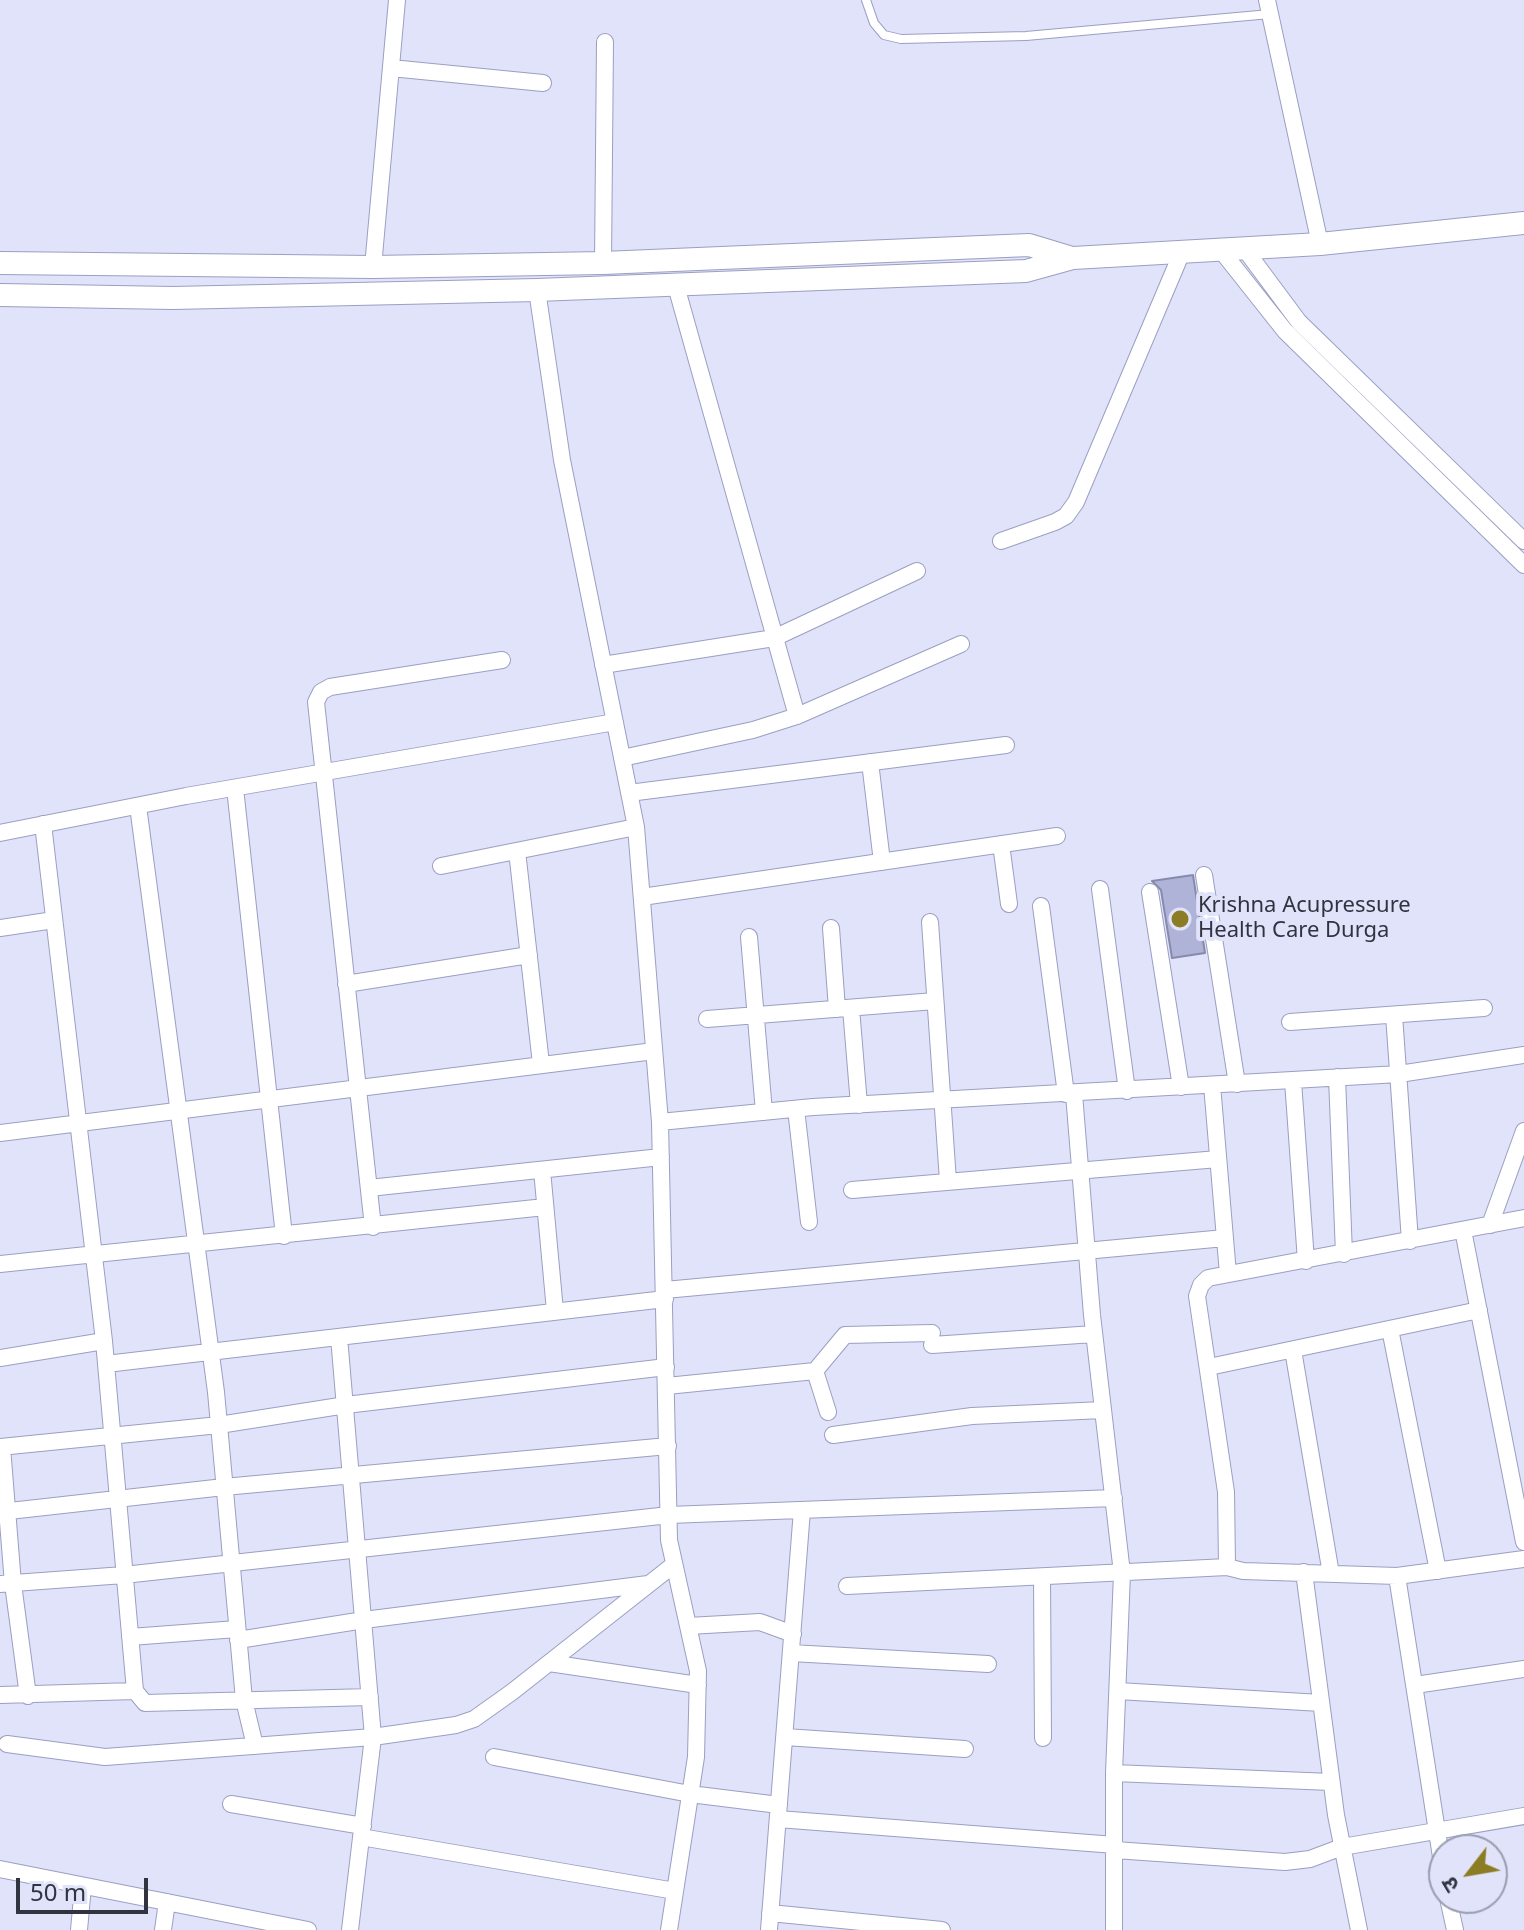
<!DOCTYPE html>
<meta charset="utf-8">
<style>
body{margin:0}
#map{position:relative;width:1524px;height:1930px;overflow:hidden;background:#e0e3f9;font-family:"Noto Sans","Noto Sans Devanagari",sans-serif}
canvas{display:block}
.north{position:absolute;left:1428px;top:1834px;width:80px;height:80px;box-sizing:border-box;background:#e0e3f9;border:2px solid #9a9daf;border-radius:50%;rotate:239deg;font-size:22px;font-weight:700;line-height:32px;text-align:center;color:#313341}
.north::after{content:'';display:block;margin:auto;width:28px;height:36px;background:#8c7d24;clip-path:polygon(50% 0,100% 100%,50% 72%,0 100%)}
.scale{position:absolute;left:16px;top:1878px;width:132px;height:36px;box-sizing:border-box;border:4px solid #313341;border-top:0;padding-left:10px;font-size:24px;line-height:28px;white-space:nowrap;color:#313341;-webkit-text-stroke:6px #e0e3f9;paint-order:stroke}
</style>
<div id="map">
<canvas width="1524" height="1930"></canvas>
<div class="north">उ</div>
<div class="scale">50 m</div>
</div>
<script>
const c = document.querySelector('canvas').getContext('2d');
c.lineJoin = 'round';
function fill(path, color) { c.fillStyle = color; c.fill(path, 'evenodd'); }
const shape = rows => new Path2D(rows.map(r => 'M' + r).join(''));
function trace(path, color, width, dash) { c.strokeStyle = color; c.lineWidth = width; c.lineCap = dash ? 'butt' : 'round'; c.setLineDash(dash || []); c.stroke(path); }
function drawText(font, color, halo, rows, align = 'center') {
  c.font = font + ' "Noto Sans",sans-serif'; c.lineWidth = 8; c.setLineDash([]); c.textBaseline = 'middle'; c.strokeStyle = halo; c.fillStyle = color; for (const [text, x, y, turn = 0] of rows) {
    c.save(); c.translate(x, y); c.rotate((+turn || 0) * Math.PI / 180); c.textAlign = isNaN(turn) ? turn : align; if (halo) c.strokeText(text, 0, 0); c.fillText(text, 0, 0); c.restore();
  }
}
const building = shape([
 [1193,875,1205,953,1172,958,1161,890,1152,881,1193,875]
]);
fill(building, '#afb3d7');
trace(building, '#868aab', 2);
const service = shape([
 [866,0,874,23,884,35,901,39,1026,36,1270,14]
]);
const minor = shape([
 [1267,0,1320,244],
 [391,68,543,83],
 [1244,248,1299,322,1524,541],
 [1220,249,1285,331,1524,565],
 [603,263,605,42],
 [373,267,397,0],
 [676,286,797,716],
 [537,290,562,460,636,827,660,1122,669,1540,698,1671,696,1757,669,1930],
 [1001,541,1055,522,1066,516,1076,502,1182,252],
 [603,665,774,638,917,571],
 [622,758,753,730,797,716,961,644],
 [870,762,882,862],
 [235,788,284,1236],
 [629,793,1006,745],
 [138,806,216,1392,244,1700,255,1746],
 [43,824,104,1341,135,1691,145,1703,370,1697],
 [0,833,186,796,615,722],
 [1001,844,1009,904],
 [517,851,541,1064],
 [441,866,636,827],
 [1204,875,1237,1084],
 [1100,889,1127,1091],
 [1150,892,1181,1087],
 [642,897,1057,836],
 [1041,906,1066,1094],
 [930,922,948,1181],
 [0,928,54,920],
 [831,928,837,1009],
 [749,937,764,1112],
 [346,984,529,955],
 [851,1008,859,1105],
 [1394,1015,1410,1241],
 [707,1019,935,1001],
 [1290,1022,1484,1008],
 [1337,1077,1344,1254],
 [1293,1081,1306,1261],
 [1212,1085,1228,1274],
 [1074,1094,1092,1315,1122,1573,1114,1773,1114,1930],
 [796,1109,809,1222],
 [660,1122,813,1107,1399,1074,1524,1055],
 [0,1133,654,1051],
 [542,1170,555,1311],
 [369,1188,661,1157],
 [852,1190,1218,1159],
 [1490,1225,1524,1131],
 [373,1227,316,702,321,692,330,687,502,660],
 [1463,1230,1524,1542],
 [0,1264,545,1207],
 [665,1290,1225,1238],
 [1390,1329,1438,1571],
 [339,1337,373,1737,350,1930],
 [932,1345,1094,1334],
 [1293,1350,1331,1574],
 [0,1358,104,1341],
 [106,1364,665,1299],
 [1209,1367,1479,1310],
 [667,1386,815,1371],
 [828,1412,815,1371,845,1335,932,1333],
 [833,1435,972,1416,1103,1410],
 [0,1447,219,1425,346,1405,666,1367],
 [2,1447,13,1584,28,1696],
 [0,1512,224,1487,668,1446],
 [1227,1567,1226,1492,1197,1296,1201,1285,1208,1278,1524,1218],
 [1304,1572,1336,1815,1359,1930],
 [1397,1576,1444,1876],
 [1042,1577,1043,1738],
 [0,1584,124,1575,669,1515,1114,1498],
 [847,1586,1227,1567,1243,1571,1397,1576,1524,1559],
 [688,1626,760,1622,793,1634],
 [130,1637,237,1629],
 [238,1640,364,1620,648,1584],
 [791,1653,988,1664],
 [549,1663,698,1685],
 [1415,1685,1524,1669],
 [1118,1691,1321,1703],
 [0,1695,135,1691],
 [785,1737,965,1749],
 [7,1744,105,1757,373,1737,456,1725,474,1719,512,1692,672,1566],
 [494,1757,690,1794,779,1805],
 [1114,1773,1331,1782],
 [231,1804,363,1826],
 [778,1819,1115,1845],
 [361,1837,675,1891],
 [1115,1850,1285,1862,1310,1859,1342,1847,1524,1816],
 [0,1869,308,1930],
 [1448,1898,1455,1930],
 [770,1913,942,1930],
 [79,1930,83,1886],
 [163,1930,167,1902],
 [769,1930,802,1510]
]);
const secondary = shape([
 [0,263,373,267,603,263,1029,245,1072,258],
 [0,295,173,298,537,290,1026,271,1073,258,1320,244,1524,223]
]);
trace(service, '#9b9fc2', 10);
trace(minor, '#9b9fc2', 18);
trace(secondary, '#9b9fc2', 24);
trace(service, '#fff', 8);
trace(minor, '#fff', 16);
trace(secondary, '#fff', 22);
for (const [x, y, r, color] of [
 [1180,919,10,"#8c7d24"]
]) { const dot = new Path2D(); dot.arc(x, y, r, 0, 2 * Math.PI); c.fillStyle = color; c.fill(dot); trace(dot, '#e0e3f9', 3); }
drawText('22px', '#313341', '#e0e3f9', [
 ["Krishna Acupressure",1198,906],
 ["Health Care Durga",1198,931]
], 'left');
</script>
